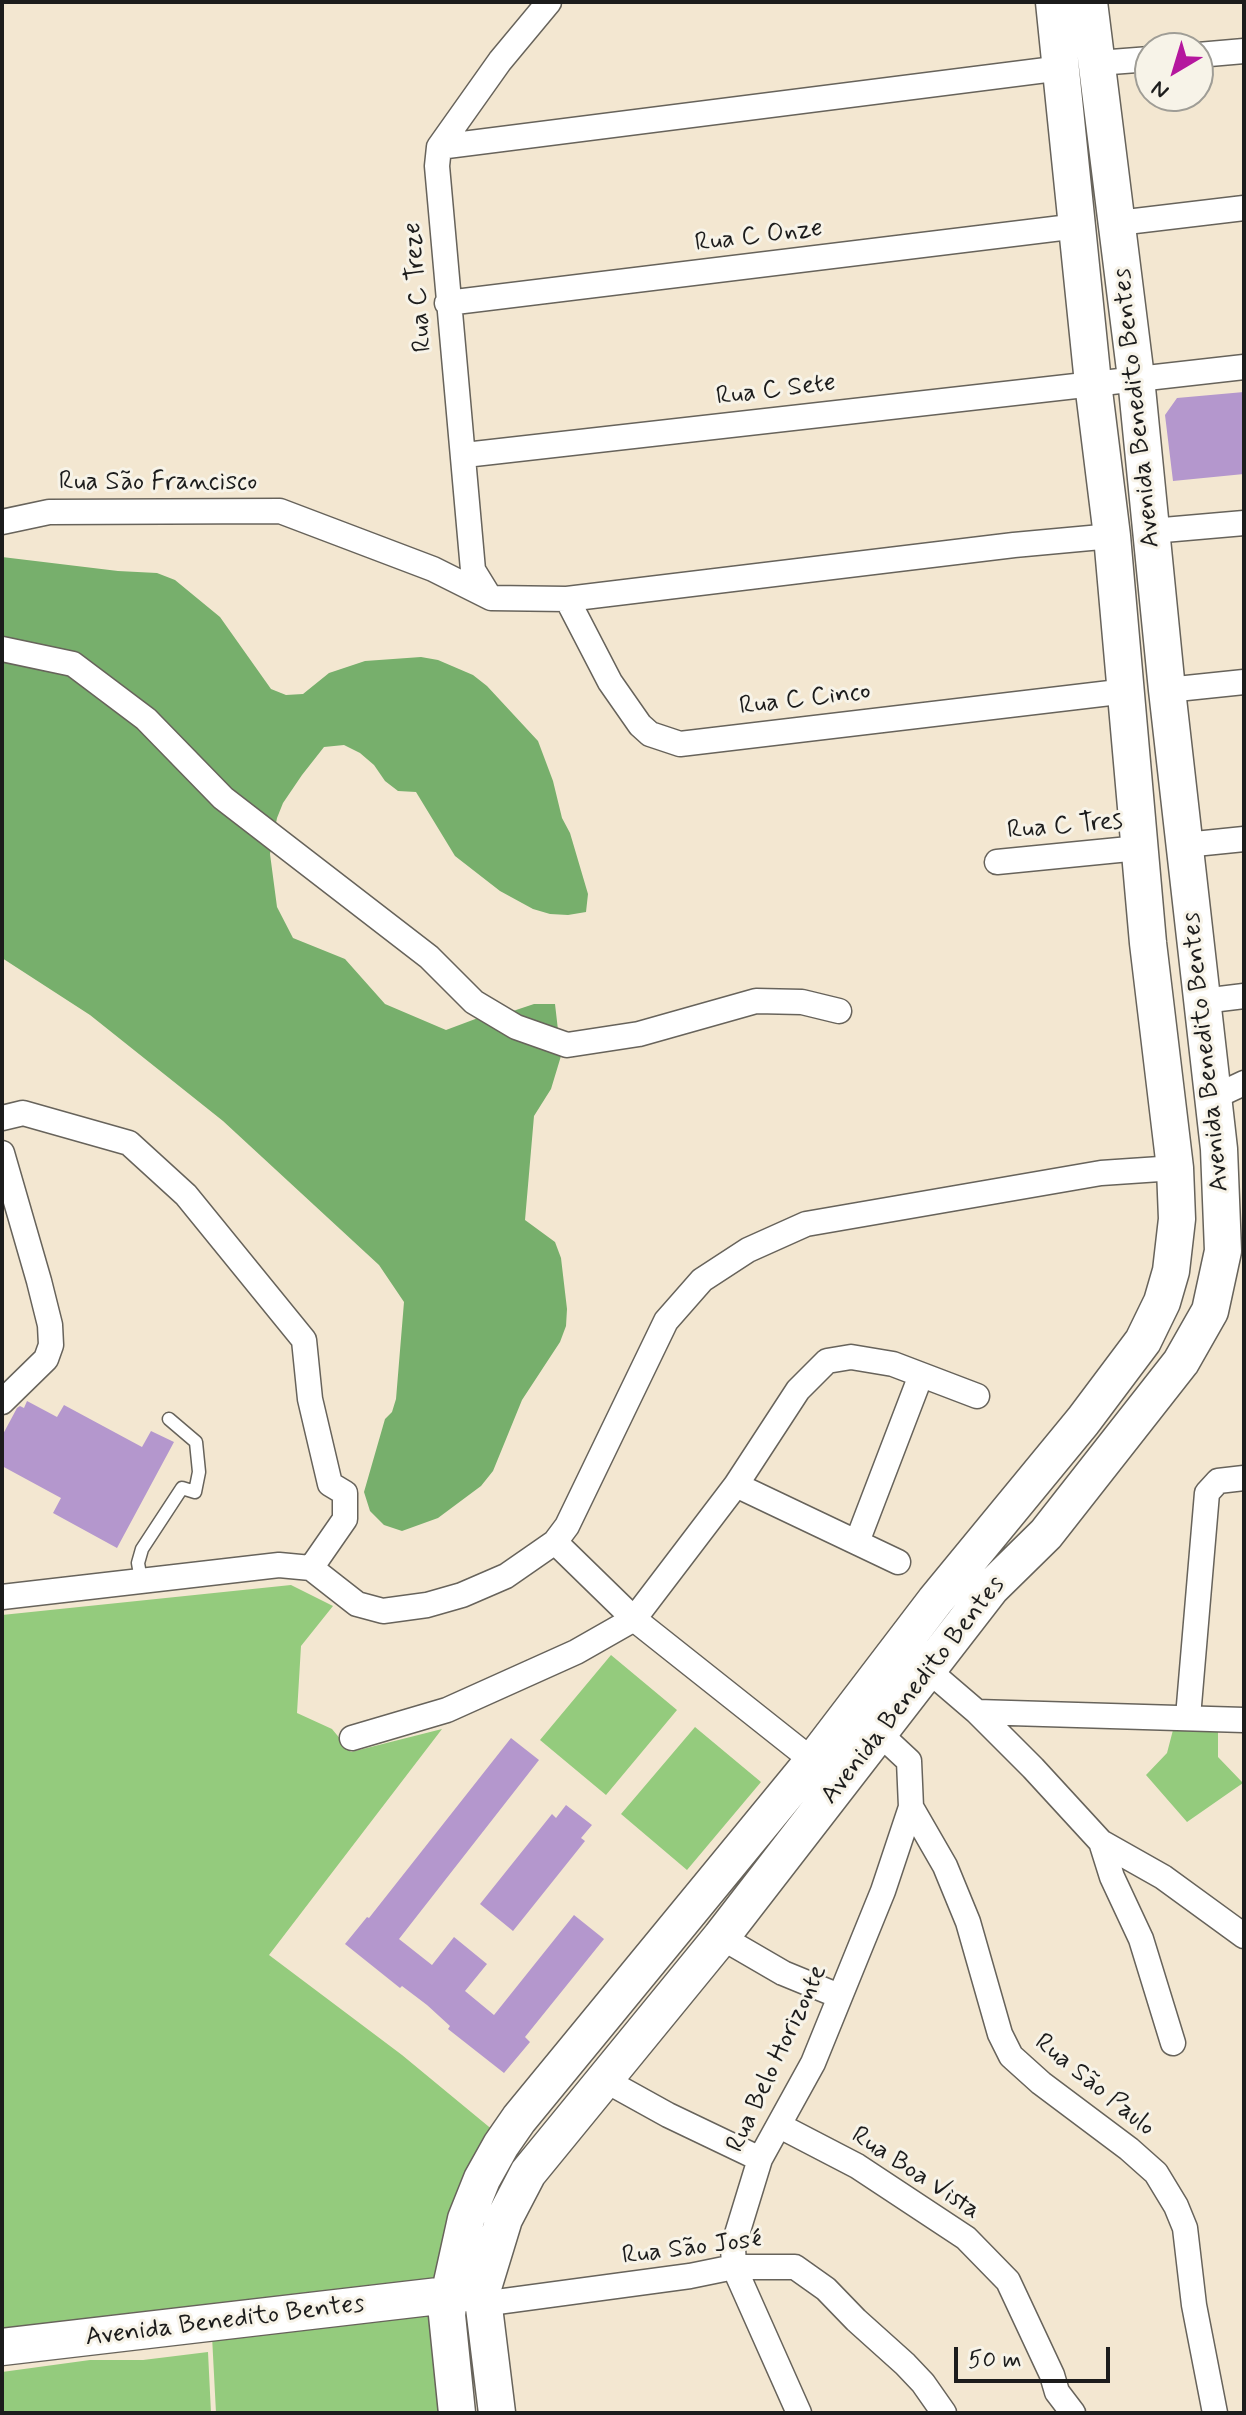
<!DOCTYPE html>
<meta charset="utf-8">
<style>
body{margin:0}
#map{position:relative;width:1246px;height:2415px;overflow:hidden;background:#f3e7d1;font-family:Mynerve,sans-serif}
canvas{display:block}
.frame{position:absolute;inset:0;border:4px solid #1c1c1c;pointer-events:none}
.north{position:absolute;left:1134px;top:32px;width:80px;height:80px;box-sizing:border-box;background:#f7f3e8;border:2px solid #9f9d96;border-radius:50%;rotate:218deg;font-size:22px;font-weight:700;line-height:32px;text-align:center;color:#1c1c1c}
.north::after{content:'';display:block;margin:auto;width:28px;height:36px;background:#b5179e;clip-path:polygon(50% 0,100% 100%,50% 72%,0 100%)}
.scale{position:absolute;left:954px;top:2347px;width:156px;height:36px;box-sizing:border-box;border:4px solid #1c1c1c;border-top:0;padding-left:10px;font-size:24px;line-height:28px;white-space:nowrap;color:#1c1c1c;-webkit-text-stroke:6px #f7f3e8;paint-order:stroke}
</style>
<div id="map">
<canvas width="1246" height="2415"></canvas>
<div class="frame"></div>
<div class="north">N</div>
<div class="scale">50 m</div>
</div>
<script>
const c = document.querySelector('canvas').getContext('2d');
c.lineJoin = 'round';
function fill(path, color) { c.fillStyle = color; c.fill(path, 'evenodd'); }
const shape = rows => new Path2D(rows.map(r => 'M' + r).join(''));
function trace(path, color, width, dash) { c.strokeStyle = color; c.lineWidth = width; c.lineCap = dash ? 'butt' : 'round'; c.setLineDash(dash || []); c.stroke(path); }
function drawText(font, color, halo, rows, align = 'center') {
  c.font = font + ' Mynerve,sans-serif'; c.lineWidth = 6; c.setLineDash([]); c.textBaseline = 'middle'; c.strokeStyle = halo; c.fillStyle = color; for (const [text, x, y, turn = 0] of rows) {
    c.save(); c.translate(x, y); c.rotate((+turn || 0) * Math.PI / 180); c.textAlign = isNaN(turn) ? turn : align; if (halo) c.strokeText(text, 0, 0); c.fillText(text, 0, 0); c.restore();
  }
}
fill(shape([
 [291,1585,333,1606,301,1646,297,1713,332,1729,351,1752,442,1729,269,1955,402,2055,494,2131,436,2283,2,2335,2,1615],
 [611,1655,677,1710,606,1795,540,1740],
 [695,1727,761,1782,687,1870,621,1814],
 [1173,1730,1218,1732,1218,1757,1243,1783,1187,1822,1146,1775,1167,1753],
 [438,2308,449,2413,216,2413,212,2336],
 [208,2352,211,2413,2,2413,2,2372,90,2360,143,2360]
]), '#94cb7d');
fill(shape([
 [2,557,118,571,157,573,175,580,220,617,271,689,286,695,303,694,329,673,365,661,421,657,438,660,473,675,487,686,538,741,553,781,562,818,570,833,588,894,586,912,568,915,550,914,533,909,500,891,455,856,416,792,398,791,385,781,374,765,360,753,344,745,324,747,302,775,283,803,277,818,270,854,277,907,293,938,345,959,385,1004,446,1030,478,1018,498,1016,534,1004,555,1004,561,1056,551,1089,534,1116,525,1220,555,1242,561,1258,567,1309,566,1326,560,1342,522,1400,493,1471,481,1486,438,1518,402,1531,384,1525,370,1511,364,1492,385,1419,392,1412,396,1399,404,1302,379,1265,223,1121,90,1015,2,958]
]), '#77af6c');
fill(shape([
 [1244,392,1244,474,1173,481,1165,415,1177,398],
 [27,1401,57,1417,64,1405,142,1447,151,1431,174,1442,117,1548,53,1513,61,1498,2,1466,2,1436,17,1408,20,1406,24,1408],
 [511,1738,539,1760,399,1939,432,1965,454,1937,487,1964,465,1991,494,2015,574,1915,604,1939,525,2037,530,2042,504,2073,448,2029,450,2026,427,2005,402,1986,400,1988,345,1944,367,1917,369,1918],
 [566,1805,592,1825,581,1838,585,1841,513,1931,480,1904,552,1814,556,1818]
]), '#b497cd');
const lane = shape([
 [141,1580,138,1563,142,1549,182,1488,195,1492,199,1472,196,1442,169,1419]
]);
const street = shape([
 [1198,55,1244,51],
 [1098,63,1150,59],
 [439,147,1062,68],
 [1118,223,1244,208],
 [447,303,1078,226],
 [465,455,1244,367],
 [2,522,49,512,280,511,433,569,491,598,567,599,1014,545,1112,536],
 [1152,531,1244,523],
 [489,596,473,570,437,166,439,147,500,61,549,2],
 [567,599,610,682,640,725,650,734,680,744,1127,691],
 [2,649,73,664,146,719,223,798,429,957,474,1002,516,1027,567,1045,639,1034,756,1001,802,1002,839,1011],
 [1167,690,1244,682],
 [1185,845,1244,839],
 [997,862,1139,848],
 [1203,1001,1244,996],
 [1212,1098,1244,1083],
 [2,1118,23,1113,129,1143,186,1195,304,1340,310,1399,330,1484,345,1493,345,1519,311,1568],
 [2,1153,39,1281,50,1325,51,1345,46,1359,2,1402],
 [736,1485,898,1562],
 [555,1542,634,1619,813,1761],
 [857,1542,921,1375],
 [2,1597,279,1565,311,1568,357,1604,383,1611,427,1605,462,1595,506,1576,555,1542,567,1526,666,1321,702,1280,748,1250,806,1224,1101,1173,1175,1168],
 [928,1670,977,1712,1033,1768,1101,1842,1163,1877,1244,1936],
 [977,1712,1244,1720],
 [1188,1717,1207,1493,1218,1481,1244,1478],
 [352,1738,447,1710,576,1652,634,1619,736,1485,798,1390,827,1361,851,1357,893,1364,977,1396],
 [911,1807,945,1866,968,1922,1000,2034,1011,2056,1041,2083,1129,2149,1156,2173,1176,2206,1185,2228,1194,2305,1215,2413],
 [1101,1842,1112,1877,1141,1939,1173,2043],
 [721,1937,783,1973,839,1996],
 [603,2079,668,2115,760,2159],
 [780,2126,857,2166,966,2238,1008,2281,1052,2375,1057,2392,1073,2413],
 [482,2304,690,2276,734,2267,795,2267,826,2289,856,2320,905,2364,923,2383,944,2413],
 [799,2413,734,2267,733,2247,760,2159,813,2063,883,1891,911,1807,909,1761,880,1734]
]);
const secondary = shape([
 [2,2347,473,2292],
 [457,2413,447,2315,449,2296,466,2219,482,2179,501,2145,519,2119,813,1761,935,1601,1083,1421,1143,1341,1162,1302,1171,1271,1177,1219,1175,1168,1148,943,1112,536,1093,383,1054,2],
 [497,2413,482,2291,504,2219,528,2173,721,1937,991,1588,1046,1534,1181,1362,1210,1311,1223,1251,1219,1149,1167,690,1136,378,1089,2]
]);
trace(lane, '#67635b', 15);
trace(street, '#67635b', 27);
trace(secondary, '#67635b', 39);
trace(lane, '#fff', 12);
trace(street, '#fff', 24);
trace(secondary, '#fff', 36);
drawText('26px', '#1c1c1c', '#f7f3e8', [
 ["Rua C Onze",759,237,-7],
 ["Rua C Treze",419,287,-95],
 ["Rua C Sete",776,391,-7],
 ["Avenida Benedito Bentes",1138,408,-96],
 ["Rua São Francisco",158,484],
 ["Rua C Cinco",805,700,-7],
 ["Rua C Tres",1065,827,-5],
 ["Avenida Benedito Bentes",1207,1052,-96],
 ["Avenida Benedito Bentes",914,1691,-52],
 ["Rua Belo Horizonte",778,2059,-65],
 ["Rua São Paulo",1094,2086,39],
 ["Rua Boa Vista",915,2174,33],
 ["Rua São José",692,2249,-7],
 ["Avenida Benedito Bentes",225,2322,-7]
]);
</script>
